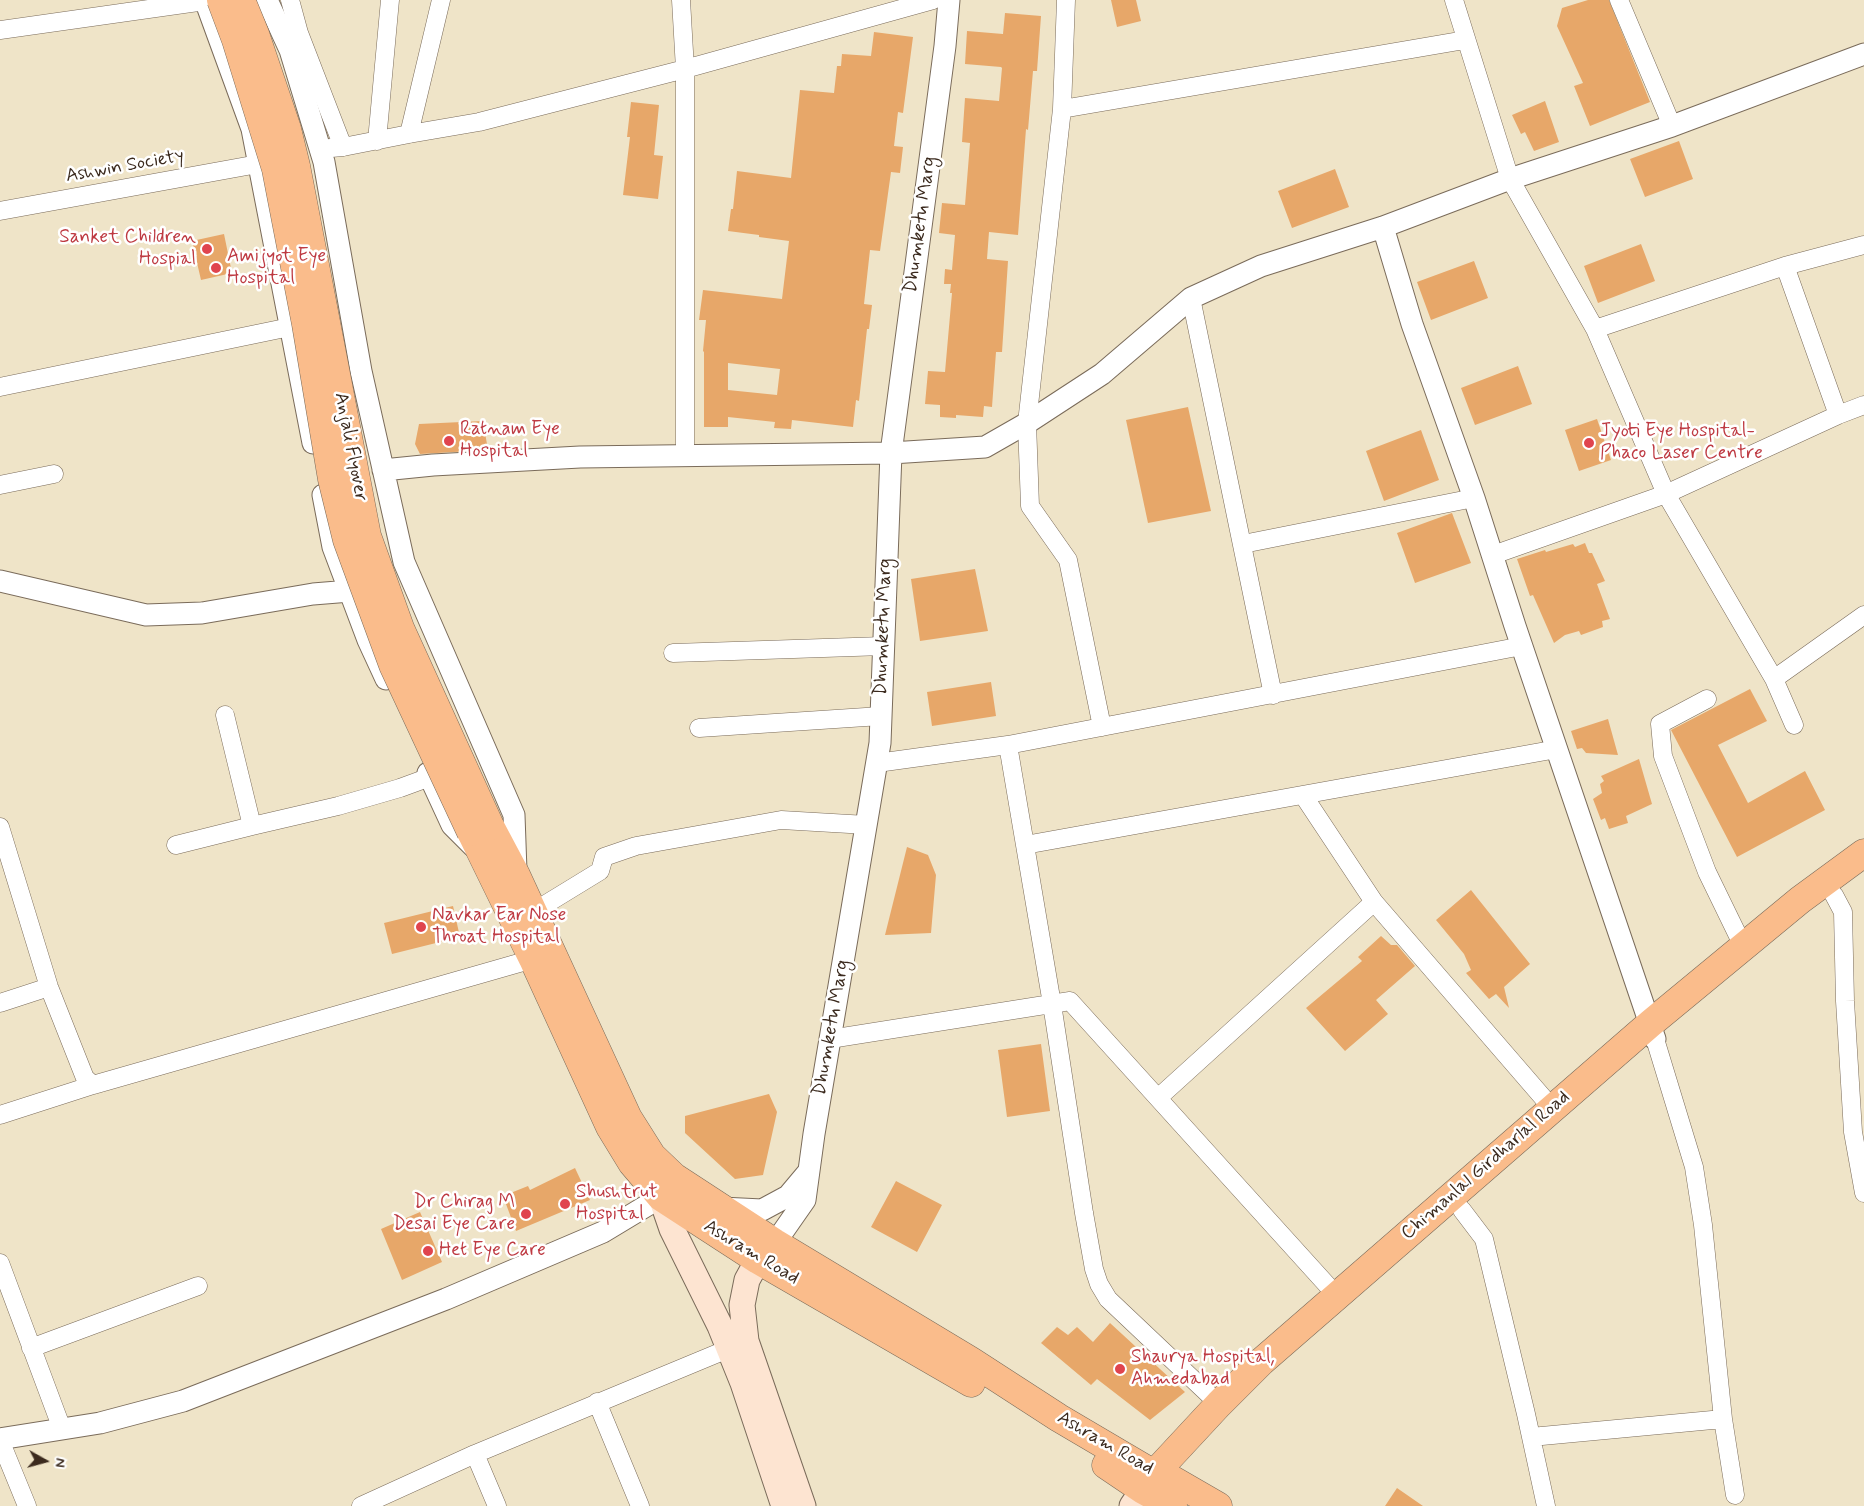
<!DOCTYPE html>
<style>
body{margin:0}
#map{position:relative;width:1864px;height:1506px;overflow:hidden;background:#efe4c8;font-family:Mynerve,sans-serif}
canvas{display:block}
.north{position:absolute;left:20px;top:1436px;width:50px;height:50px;-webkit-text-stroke:4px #fff;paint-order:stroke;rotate:97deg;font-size:14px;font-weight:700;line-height:20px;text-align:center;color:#3b2a1e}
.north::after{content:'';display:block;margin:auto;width:18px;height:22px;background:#3b2a1e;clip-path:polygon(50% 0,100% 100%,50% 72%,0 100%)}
</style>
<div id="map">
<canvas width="1864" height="1506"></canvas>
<div class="north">N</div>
</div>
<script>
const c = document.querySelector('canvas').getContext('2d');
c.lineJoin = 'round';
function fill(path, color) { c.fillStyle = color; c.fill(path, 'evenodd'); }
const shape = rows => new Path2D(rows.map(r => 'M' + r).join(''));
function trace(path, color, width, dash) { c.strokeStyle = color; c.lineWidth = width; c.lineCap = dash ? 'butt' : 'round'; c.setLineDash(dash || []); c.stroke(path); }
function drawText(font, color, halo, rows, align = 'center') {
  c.font = font + ' Mynerve,sans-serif'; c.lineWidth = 5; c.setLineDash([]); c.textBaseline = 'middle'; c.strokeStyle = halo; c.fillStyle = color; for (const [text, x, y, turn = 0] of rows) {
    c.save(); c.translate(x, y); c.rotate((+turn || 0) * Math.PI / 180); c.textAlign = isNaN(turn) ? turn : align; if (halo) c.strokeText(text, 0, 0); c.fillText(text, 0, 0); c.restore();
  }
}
fill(shape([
 [1111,0,1136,0,1141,21,1117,27],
 [1588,0,1609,0,1650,102,1590,126,1574,86,1583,83,1557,26,1562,8],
 [1005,13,1041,16,1037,71,1033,71,1028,130,1026,129,1018,235,989,232,987,259,1008,261,1002,352,996,352,992,407,984,406,983,417,956,415,956,418,940,417,940,405,925,404,928,371,945,372,952,293,950,293,951,284,944,284,945,269,952,270,955,235,939,233,942,203,965,205,970,143,962,142,965,98,999,101,1002,68,1001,67,965,64,967,31,1003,34],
 [874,32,913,37,903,113,898,112,894,146,903,147,900,173,891,172,880,251,870,250,864,304,872,305,869,329,867,329,859,401,856,400,853,427,792,420,791,429,774,428,775,422,728,417,728,427,704,427,704,352,703,351,706,320,699,320,703,290,782,299,789,241,759,237,759,235,728,231,731,209,733,209,737,171,791,178,800,90,834,93,837,66,841,66,842,54,871,56],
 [728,363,780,369,777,395,728,390],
 [1545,101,1559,142,1534,151,1525,132,1521,134,1512,115],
 [631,102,659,105,654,155,663,156,658,199,623,195,630,137,627,137],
 [1679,141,1693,179,1645,197,1630,159],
 [1335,169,1349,207,1292,228,1278,191],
 [224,234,232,273,201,280,192,241],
 [1641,244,1655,281,1598,303,1584,266],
 [1474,261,1488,298,1431,320,1417,282],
 [1518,366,1532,404,1475,425,1461,388],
 [1188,407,1211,511,1148,523,1126,420],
 [1597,419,1611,460,1579,471,1565,430],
 [483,421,488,450,420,454,415,444,419,424],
 [1421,430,1439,480,1384,501,1366,451],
 [1452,513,1471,563,1415,583,1397,533],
 [1585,543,1589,553,1592,553,1605,581,1597,584,1610,619,1602,621,1603,627,1581,635,1579,631,1565,635,1554,643,1533,595,1530,596,1517,559,1545,550,1546,552,1573,544,1575,547],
 [975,569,988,631,920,641,911,579],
 [991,682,996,716,932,726,927,692],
 [1750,689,1767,721,1718,745,1748,803,1805,771,1825,810,1737,857,1671,730],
 [1608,719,1618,755,1586,753,1582,748,1577,749,1571,731],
 [1639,759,1652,804,1626,816,1628,823,1609,829,1605,818,1601,820,1593,799,1602,793,1600,784,1604,781,1601,776],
 [907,847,928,855,936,875,931,933,885,935],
 [1471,890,1530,964,1504,987,1509,1008,1496,994,1489,999,1466,973,1471,970,1464,954,1436,920],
 [453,906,460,937,392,954,384,923],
 [1381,936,1391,945,1397,945,1415,966,1376,1000,1388,1014,1345,1051,1306,1008,1362,961,1358,957],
 [1041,1044,1050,1111,1007,1117,998,1050],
 [769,1094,777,1112,763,1175,735,1179,685,1133,685,1116],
 [575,1168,590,1200,516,1231,503,1196,528,1186,530,1190],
 [896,1181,942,1205,917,1252,871,1227],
 [420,1212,442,1262,402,1280,381,1229],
 [1110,1323,1185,1392,1150,1420,1097,1379,1091,1385,1041,1343,1057,1327,1068,1335,1077,1327,1093,1342],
 [1397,1488,1423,1506,1385,1506]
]), '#e7a769');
const minor = shape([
 [290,0,299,33,343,147],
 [681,0,685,69,685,455],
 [1066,0,1062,109,1027,423,1030,506,1068,560,1102,727],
 [1454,0,1510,179,1595,329,1666,494,1774,679,1794,725],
 [1619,0,1672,126],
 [0,30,205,1],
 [1062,109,1465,40],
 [409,134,441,0],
 [377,141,390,0],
 [319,149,343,147,409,134,479,122,685,69,933,0],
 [0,211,258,164],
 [1785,266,1838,415],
 [1191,298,1273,695],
 [1595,329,1785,266,1864,245],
 [0,387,290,327],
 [0,485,54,474],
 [1243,544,1474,498],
 [1493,555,1666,494,1838,415,1864,405],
 [673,653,884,646],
 [1774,679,1864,615],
 [1707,699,1660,724,1663,756,1707,872,1743,946],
 [225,715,252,826,338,806,400,788,430,777],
 [699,728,881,716],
 [877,763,1008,745],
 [1303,795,1374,902],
 [0,827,49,987,85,1078,93,1085,533,959],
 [176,845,252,826],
 [1025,845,1557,749],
 [1834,895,1843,912,1845,1001,1853,1132,1864,1193],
 [533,912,600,871,604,857,636,846,781,820,867,825],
 [0,1003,49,987],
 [830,1039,1070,1001,1337,1296],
 [1655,1039,1694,1167,1703,1225,1723,1419,1735,1495],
 [1158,1098,1374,902,1552,1108],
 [0,1115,93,1085],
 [1462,1210,1484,1239,1526,1414,1546,1506],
 [0,1263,62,1429],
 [31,1348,198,1286],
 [597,1402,640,1506],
 [1219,1404,1108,1299,1099,1284,1094,1269,1084,1213,1052,1004,1008,745,1522,646],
 [1531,1437,1723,1419],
 [0,1440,27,1506],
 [475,1454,497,1506],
 [361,1506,475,1454,740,1344]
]);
const tertiary = shape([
 [205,0,252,129,313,443],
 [267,0,290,50,324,162,361,371,404,562,514,815,516,871],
 [1383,227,1412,324,1474,498,1515,626,1655,1039],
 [383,470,433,465,580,457,891,453,985,447,1027,423,1102,374,1191,298,1261,266,1383,227,1510,179,1672,126,1864,54],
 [323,495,333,547,368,640,386,679],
 [0,581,146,615,202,613,313,594,350,591],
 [428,773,452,825,473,846],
 [721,1208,762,1210,788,1196,809,1171],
 [775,1243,805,1200,814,1134,880,743,891,453,945,46,949,0],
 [0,1439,100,1423,183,1401,446,1299,603,1232,661,1197]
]);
const secondary = shape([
 [667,1188,661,1197,672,1229,720,1326,743,1383,784,1506],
 [771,1246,758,1260,747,1280,742,1305,746,1341,803,1506],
 [1132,1506,1143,1490]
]);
const primary = shape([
 [490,826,516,875,628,1118,652,1156,674,1177,775,1243,971,1361,1059,1418,1154,1474,1173,1480,1218,1506],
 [471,832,533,959,610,1127,632,1163,661,1197,758,1260,971,1383],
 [1106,1465,1143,1490,1173,1506],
 [1145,1487,1154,1474,1219,1404,1261,1362,1651,1023,1800,900,1864,853]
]);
trace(minor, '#7a6b5a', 19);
trace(tertiary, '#7a6b5a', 23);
trace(secondary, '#7a6b5a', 27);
trace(primary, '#7a6b5a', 29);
trace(minor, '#fff', 18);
trace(tertiary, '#fff', 21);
trace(secondary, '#fde4d1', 25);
trace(primary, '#fabc8b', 28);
const primaryBridge = shape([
 [221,0,236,40,276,169,306,324,332,479,347,540,393,665,471,832],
 [241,0,255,34,287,129,296,166,367,536,400,628,490,826]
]);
trace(primaryBridge, '#7a6b5a', 29, []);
trace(primaryBridge, '#fabc8b', 28);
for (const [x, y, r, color] of [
 [207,249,6,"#e0444e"],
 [216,268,6,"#e0444e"],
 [449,441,6,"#e0444e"],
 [1589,443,6,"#e0444e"],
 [421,927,6,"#e0444e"],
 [565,1204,6,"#e0444e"],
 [526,1214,6,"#e0444e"],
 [428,1251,6,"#e0444e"],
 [1120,1369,6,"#e0444e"]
]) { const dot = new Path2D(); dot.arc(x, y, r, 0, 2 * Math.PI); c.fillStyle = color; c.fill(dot); trace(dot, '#fff', 2); }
drawText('19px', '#3b2a1e', '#fff', [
 ["Ashwin Society",125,167,-10],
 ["Dhumketu Marg",921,225,-82],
 ["Anjali Flyover",350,447,79],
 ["Dhumketu Marg",884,627,-88],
 ["Dhumketu Marg",832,1028,-80],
 ["Chimanlal Girdharlal Road",1486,1166,-41],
 ["Ashram Road",751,1253,31],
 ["Ashram Road",1105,1444,30]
]);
drawText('19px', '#be3a42', '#fff', [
 ["Sanket Children",196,238,"right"],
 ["Hospial",196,260,"right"],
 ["Amijyot Eye",227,257],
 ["Hospital",227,279],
 ["Ratnam Eye",460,430],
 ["Hospital",460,452],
 ["Jyoti Eye Hospital-",1600,432],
 ["Phaco Laser Centre",1600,454],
 ["Navkar Ear Nose",432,916],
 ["Throat Hospital",432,938],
 ["Shushtrut",576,1193],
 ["Hospital",576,1215],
 ["Dr Chirag M",515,1203,"right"],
 ["Desai Eye Care",515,1225,"right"],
 ["Het Eye Care",439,1251],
 ["Shaurya Hospital,",1131,1358],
 ["Ahmedabad",1131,1380]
], 'left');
</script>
